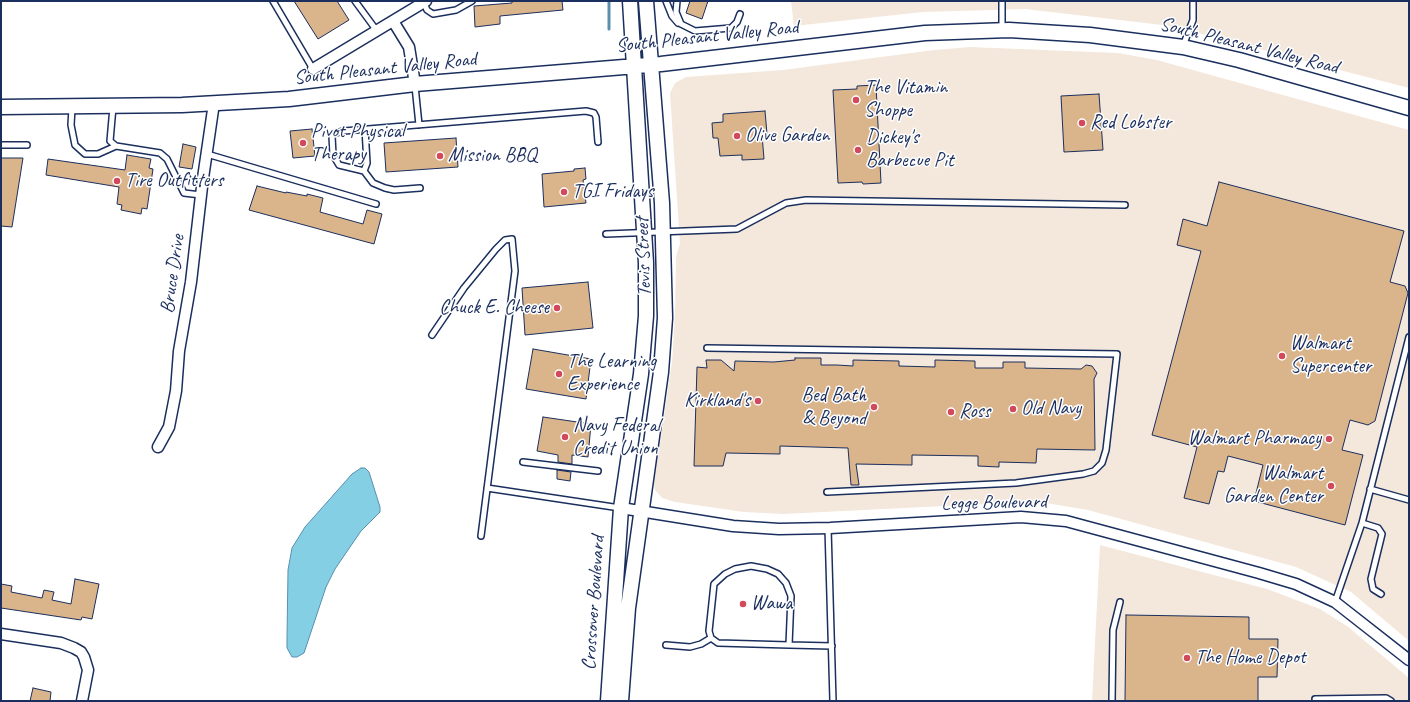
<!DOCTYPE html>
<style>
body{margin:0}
#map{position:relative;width:1410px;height:702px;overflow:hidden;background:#fff;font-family:Caveat,sans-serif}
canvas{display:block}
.frame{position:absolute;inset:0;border:2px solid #1b2f5e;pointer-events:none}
</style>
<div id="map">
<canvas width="1410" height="702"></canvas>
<div class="frame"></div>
</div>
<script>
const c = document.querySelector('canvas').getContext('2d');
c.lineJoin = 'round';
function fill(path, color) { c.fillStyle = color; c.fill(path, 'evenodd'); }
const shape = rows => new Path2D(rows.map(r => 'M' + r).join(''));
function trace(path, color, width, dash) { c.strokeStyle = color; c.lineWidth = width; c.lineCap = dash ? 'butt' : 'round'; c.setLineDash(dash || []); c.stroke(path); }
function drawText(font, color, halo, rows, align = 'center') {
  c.font = font + ' Caveat,sans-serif'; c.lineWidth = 3; c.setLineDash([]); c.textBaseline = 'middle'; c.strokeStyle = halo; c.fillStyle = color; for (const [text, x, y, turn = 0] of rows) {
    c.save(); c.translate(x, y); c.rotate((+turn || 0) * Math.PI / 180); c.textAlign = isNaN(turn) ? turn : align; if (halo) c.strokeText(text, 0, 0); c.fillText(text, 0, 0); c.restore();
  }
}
fill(shape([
 [791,1,1409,1,1409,88,1171,26,1025,9,923,12,794,26],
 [970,47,1118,53,1135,56,1157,60,1409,130,1409,641,1351,592,1296,567,1088,510,1046,503,1005,503,783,514,744,512,675,502,662,498,655,490,654,484,672,362,675,315,676,256,680,244,670,93,675,83,686,77,783,70,934,50],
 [1100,545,1267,589,1320,609,1347,626,1409,678,1409,701,1092,701]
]), '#f4e8dc');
const water = shape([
 [361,468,365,468,369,472,380,507,380,512,361,531,335,569,326,587,304,653,297,657,292,657,287,648,287,638,288,570,292,548,305,527,352,474,361,468]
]);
fill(water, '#84cfe4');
trace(water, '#5a8fae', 1);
trace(shape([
 [609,1,609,29]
]), '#5a8fae', 3);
const building = shape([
 [294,1,337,1,349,20,318,39,294,1],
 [512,1,562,1,563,10,500,16,500,24,475,27,474,6,512,3,512,1],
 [690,1,708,1,702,19,686,13,690,1],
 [876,85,881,183,863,184,862,182,838,183,833,90,857,89,857,86,876,85],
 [1099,94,1103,150,1064,152,1061,96,1099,94],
 [765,111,767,134,762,135,764,159,742,160,742,155,720,156,718,138,713,138,712,123,723,122,723,114,765,111],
 [312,129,315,156,293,158,290,131,312,129],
 [456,138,458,167,386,172,384,143,456,138],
 [183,144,196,147,192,169,179,167,183,144],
 [127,155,151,159,149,168,153,169,147,209,142,208,141,214,121,210,122,205,117,204,119,187,46,175,48,159,125,170,127,155],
 [1,158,23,158,12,227,1,226,1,158],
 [585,168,586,179,583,180,586,203,544,207,542,174,574,171,574,169,585,168],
 [1219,182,1404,231,1390,282,1405,286,1408,293,1375,421,1368,425,1350,420,1342,450,1363,455,1345,525,1254,501,1263,465,1228,456,1224,472,1218,471,1209,504,1184,498,1197,447,1152,435,1201,251,1177,245,1183,219,1207,226,1219,182],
 [257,186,286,193,286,192,307,196,307,194,323,198,320,212,363,224,367,210,382,214,374,244,249,210,257,186],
 [588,282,593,328,525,335,522,288,588,282],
 [533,349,591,359,586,399,526,389,533,349],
 [795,358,821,358,821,365,837,365,853,366,853,360,899,361,899,366,935,367,935,360,975,361,975,368,1003,368,1003,362,1025,362,1025,368,1081,369,1086,365,1092,366,1097,373,1094,379,1095,450,1037,449,1036,463,999,462,999,467,978,466,978,456,912,455,912,465,856,464,859,485,851,485,848,448,780,446,780,454,726,453,723,466,694,466,697,367,707,368,706,360,721,360,734,371,735,361,774,362,795,360,795,358],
 [543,417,591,424,588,457,572,455,572,464,558,462,558,455,537,451,543,417],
 [557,470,571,472,570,481,557,479,557,470],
 [75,579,99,584,92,619,82,617,81,620,1,608,1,584,12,586,11,592,42,598,44,590,54,592,52,600,71,604,75,579],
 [1126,615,1249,617,1249,639,1278,639,1277,677,1258,677,1258,701,1125,701,1126,615],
 [33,688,51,692,50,701,30,701,33,688]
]);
fill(building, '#dab48b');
trace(building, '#1b2f5e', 1);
const lane = shape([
 [273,1,313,69],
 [355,1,377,31],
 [666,1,672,16,678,23],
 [677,1,676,12,681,24,695,31,731,28,737,22,740,14],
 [424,3,427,10,433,14,456,10,472,1],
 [1002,29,1002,1],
 [1183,46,1193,20,1193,1],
 [415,86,419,125],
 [113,107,110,141,116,146,160,153,167,159,184,193,201,195],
 [72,108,71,125,75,145,85,154,98,154,116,146],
 [1,145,27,145],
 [207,154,376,204],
 [364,171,367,163,365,129],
 [420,188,394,190,385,188,373,183,364,171,339,165,333,155,332,136,335,133,344,131,586,111,594,113,596,117,598,142],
 [606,234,737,229,786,203,806,200,1125,205],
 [432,335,464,288,496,249,505,240,512,239,515,271,481,536],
 [707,348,1117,354,1106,450,1102,463,1094,471,1083,474,1016,483,827,492],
 [523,462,598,471],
 [487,488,620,508],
 [1370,489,1409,500],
 [1362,523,1378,528,1382,534,1371,579,1373,589,1381,594],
 [828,528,833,701],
 [1335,602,1362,523,1409,337],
 [666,645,690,647,701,644,711,638],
 [789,645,791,596,786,583,778,574,767,569,751,566,735,569,725,574,714,584,709,631,711,638,718,643,789,645,832,646],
 [1315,699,1386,698,1391,701],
 [1112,701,1113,630,1120,602]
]);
const street = shape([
 [393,21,409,47,415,84],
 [313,69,426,1],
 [158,447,169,427,176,391,179,351,191,282,203,178,214,103],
 [621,508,733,526,779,529,830,528,1021,517,1066,521,1259,573,1296,584,1335,602,1409,660],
 [1,634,61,643,74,648,81,652,84,657,88,670,82,701]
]);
const secondary = shape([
 [1,107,182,105,289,99,415,84,661,64,925,33,1009,30,1090,35,1183,47,1239,60,1409,108],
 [608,701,621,508,641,374,646,316,646,263,630,1],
 [621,701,628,608,661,372,665,318,662,203,646,1]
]);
trace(lane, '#1b2f5e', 8);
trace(street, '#1b2f5e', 13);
trace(secondary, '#1b2f5e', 17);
trace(lane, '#fff', 5);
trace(street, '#fff', 10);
trace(secondary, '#fff', 14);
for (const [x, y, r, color] of [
 [856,100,4,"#d1495b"],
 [1082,123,4,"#d1495b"],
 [737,136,4,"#d1495b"],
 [303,143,4,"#d1495b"],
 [858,150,4,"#d1495b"],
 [440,156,4,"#d1495b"],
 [117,181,4,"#d1495b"],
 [564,192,4,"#d1495b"],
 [557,308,4,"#d1495b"],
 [1282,356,4,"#d1495b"],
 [559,374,4,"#d1495b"],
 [758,401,4,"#d1495b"],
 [874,407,4,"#d1495b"],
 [1013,409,4,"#d1495b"],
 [951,412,4,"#d1495b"],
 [565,437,4,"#d1495b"],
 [1329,439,4,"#d1495b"],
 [1331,486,4,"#d1495b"],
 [743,604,4,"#d1495b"],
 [1187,658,4,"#d1495b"]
]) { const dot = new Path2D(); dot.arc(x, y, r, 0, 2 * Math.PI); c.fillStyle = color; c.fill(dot); trace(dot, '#fff', 1.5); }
drawText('20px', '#1b2f5e', '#fff', [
 ["South Pleasant Valley Road",707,37,-6],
 ["South Pleasant Valley Road",1249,46,14],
 ["South Pleasant Valley Road",385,69,-6],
 ["Tevis Street",644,257,-92],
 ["Bruce Drive",173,274,-82],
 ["Legge Boulevard",994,503,-1],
 ["Crossover Boulevard",594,603,-86]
]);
drawText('20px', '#1b2f5e', '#fff', [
 ["The Vitamin",864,88],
 ["Shoppe",864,111],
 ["Red Lobster",1090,123],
 ["Pivot Physical",311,132],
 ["Therapy",311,155],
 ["Olive Garden",745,136],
 ["Dickey's",866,138],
 ["Barbecue Pit",866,161],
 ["Mission BBQ",448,156],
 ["Tire Outfitters",125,181],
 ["TGI Fridays",572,192],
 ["Chuck E. Cheese",549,308,"right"],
 ["Walmart",1290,344],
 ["Supercenter",1290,367],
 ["The Learning",567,362],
 ["Experience",567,385],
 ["Bed Bath",866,396,"right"],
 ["& Beyond",866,419,"right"],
 ["Kirkland's",750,401,"right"],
 ["Old Navy",1021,409],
 ["Ross",959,412],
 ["Navy Federal",573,426],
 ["Credit Union",573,449],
 ["Walmart Pharmacy",1321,439,"right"],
 ["Walmart",1323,474,"right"],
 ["Garden Center",1323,497,"right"],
 ["Wawa",751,604],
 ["The Home Depot",1195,658]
], 'left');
</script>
